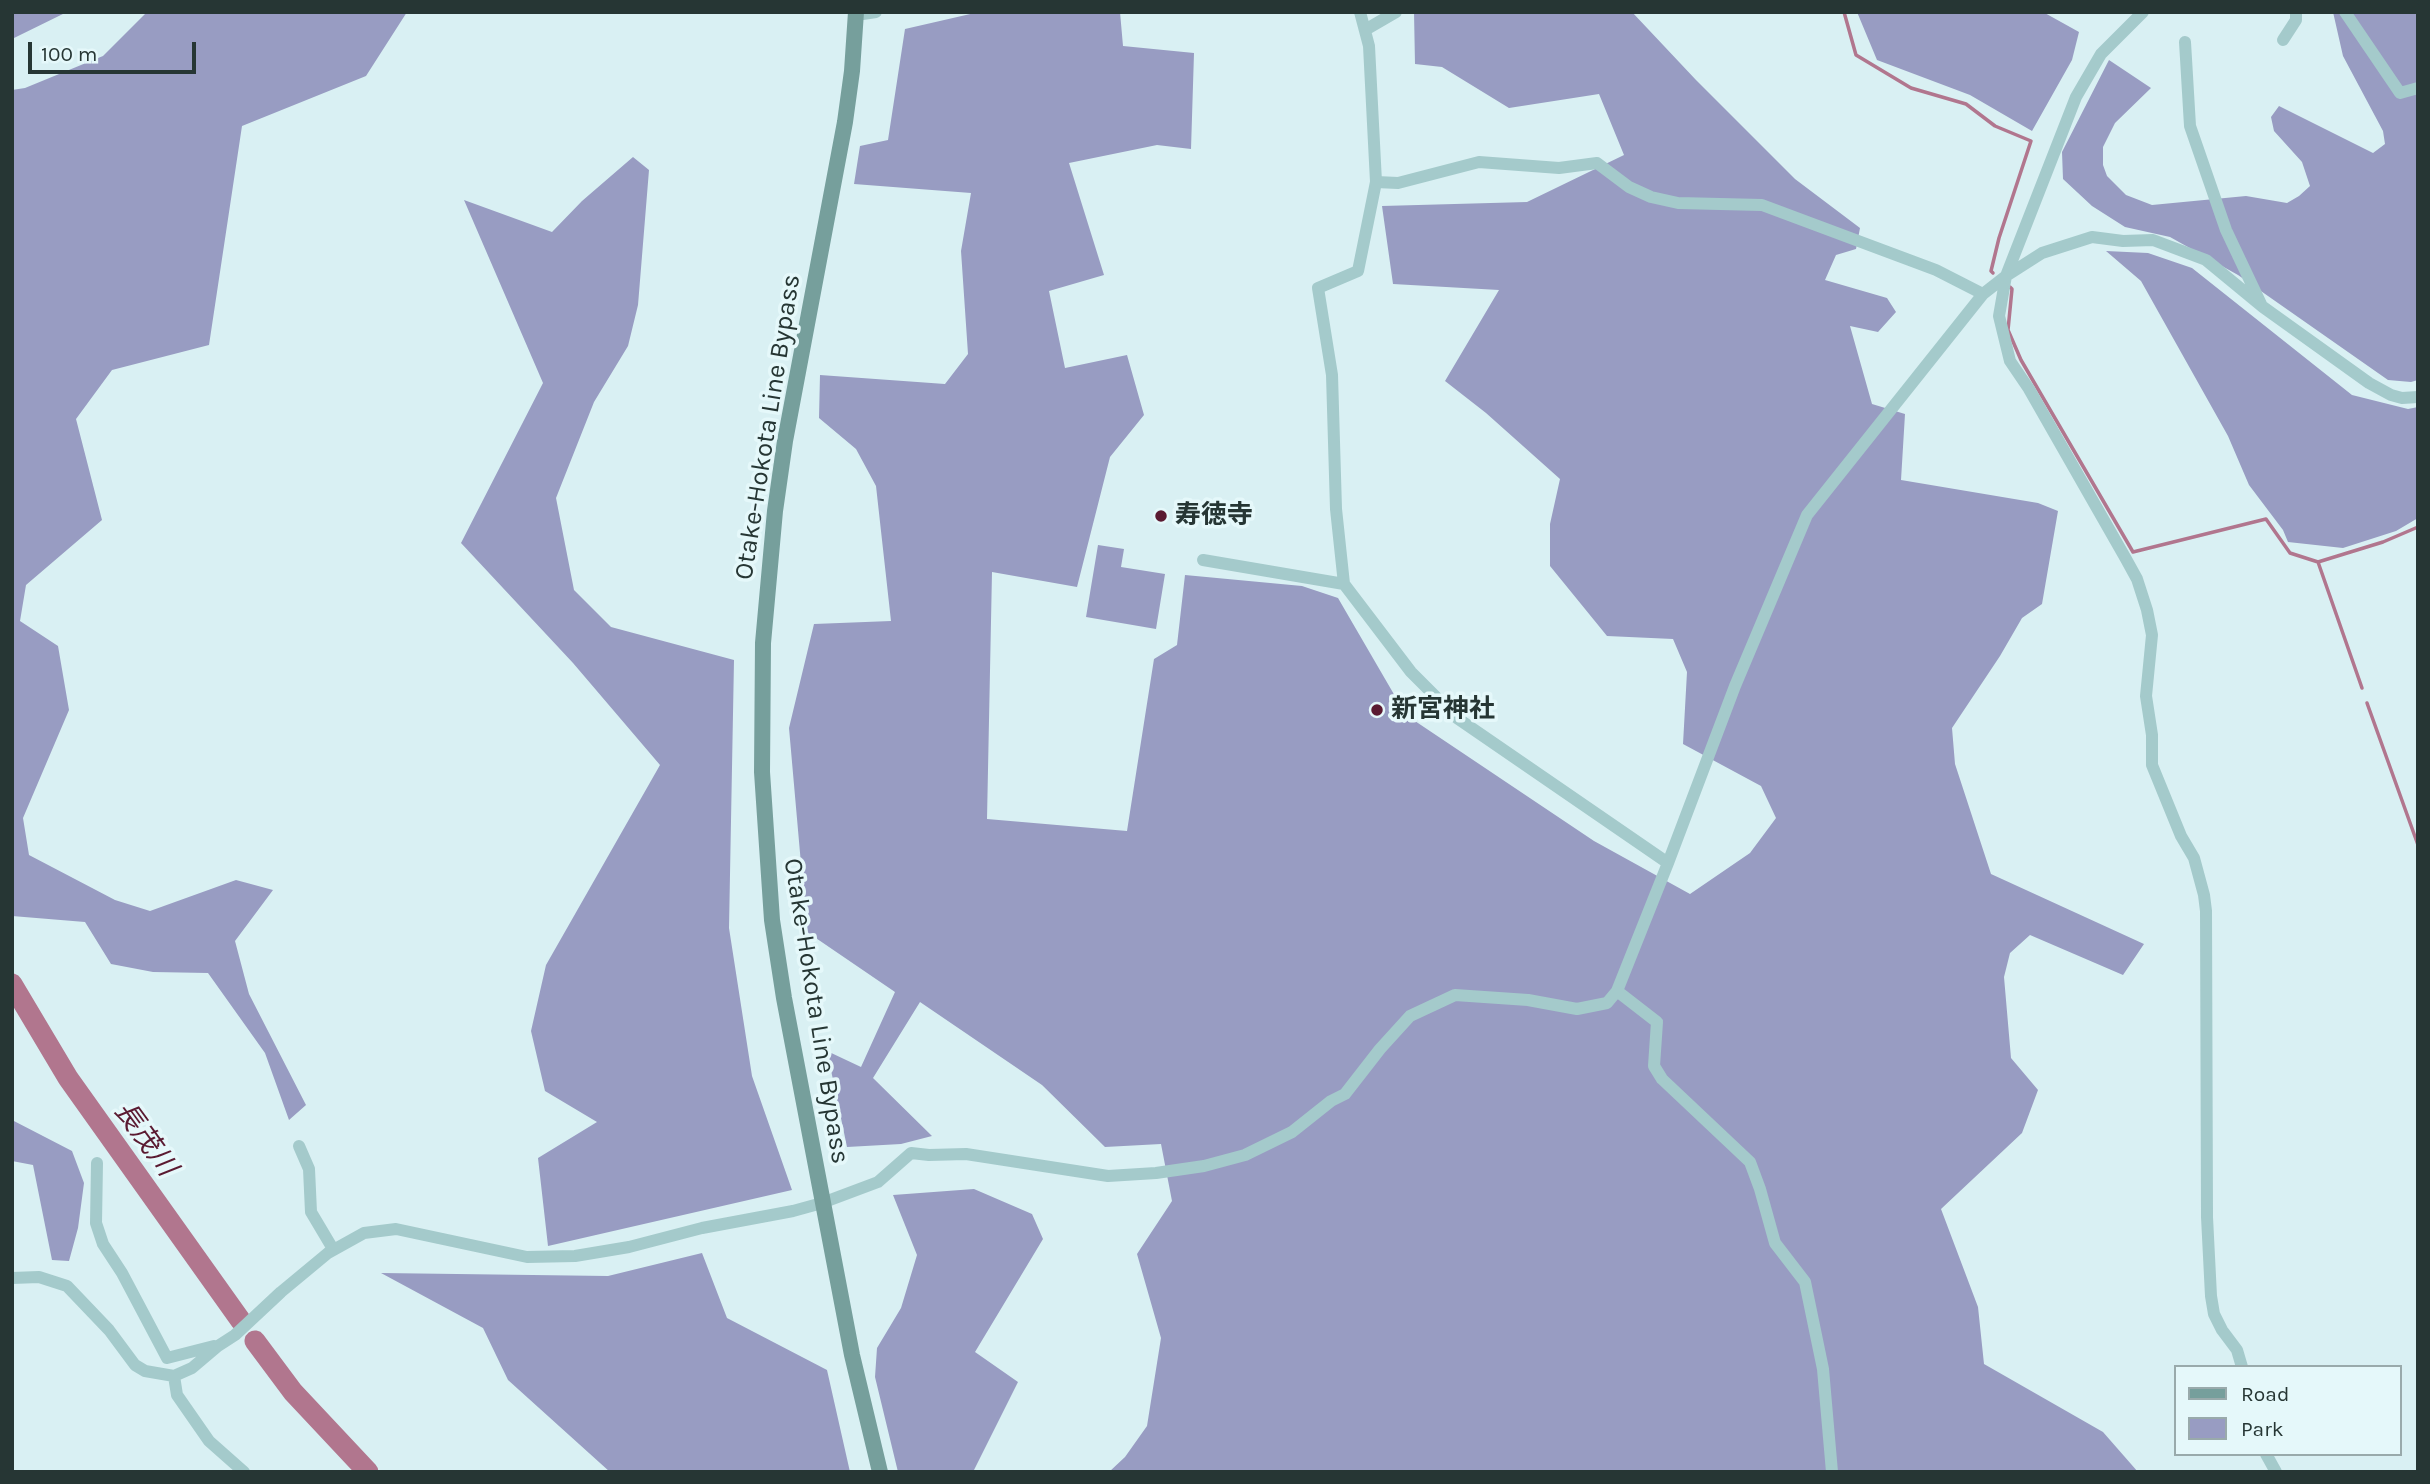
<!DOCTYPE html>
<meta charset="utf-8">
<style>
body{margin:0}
#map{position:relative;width:2430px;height:1484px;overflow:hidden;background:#d9f0f3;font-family:Karla,sans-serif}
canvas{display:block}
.frame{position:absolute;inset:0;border:14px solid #263634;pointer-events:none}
.legend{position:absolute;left:2174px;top:1365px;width:228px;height:91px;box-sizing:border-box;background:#e5f8fa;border:2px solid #99aaab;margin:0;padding:9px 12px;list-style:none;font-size:21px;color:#263634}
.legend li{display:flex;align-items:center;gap:14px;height:35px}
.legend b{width:35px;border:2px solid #99aaab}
.scale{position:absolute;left:28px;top:42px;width:168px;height:32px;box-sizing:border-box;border:4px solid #263634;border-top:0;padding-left:9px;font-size:21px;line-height:24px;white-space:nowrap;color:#263634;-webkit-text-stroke:5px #e5f8fa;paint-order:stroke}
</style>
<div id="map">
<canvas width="2430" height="1484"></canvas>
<div class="frame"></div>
<ul class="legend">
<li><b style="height:9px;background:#769f9c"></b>Road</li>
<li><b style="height:19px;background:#989cc2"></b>Park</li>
</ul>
<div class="scale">100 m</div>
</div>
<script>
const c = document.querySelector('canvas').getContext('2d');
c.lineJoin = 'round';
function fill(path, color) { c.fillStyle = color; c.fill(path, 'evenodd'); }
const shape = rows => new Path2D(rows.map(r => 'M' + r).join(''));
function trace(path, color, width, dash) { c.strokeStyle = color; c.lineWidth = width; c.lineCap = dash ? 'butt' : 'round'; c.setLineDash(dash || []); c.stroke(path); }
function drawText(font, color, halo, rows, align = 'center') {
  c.font = font + ' Karla,"Noto Sans JP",sans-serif'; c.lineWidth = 7; c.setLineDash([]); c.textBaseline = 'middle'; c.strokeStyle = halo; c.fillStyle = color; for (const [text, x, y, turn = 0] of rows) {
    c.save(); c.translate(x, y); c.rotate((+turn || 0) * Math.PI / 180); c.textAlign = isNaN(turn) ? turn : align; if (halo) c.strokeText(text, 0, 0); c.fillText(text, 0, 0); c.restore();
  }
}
fill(shape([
 [12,12,67,12,12,39],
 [147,12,407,12,366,76,242,126,209,345,112,370,76,419,102,520,26,585,20,621,58,646,69,710,23,818,29,855,115,900,150,911,236,880,273,890,235,941,249,994,306,1105,289,1120,265,1053,208,973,153,972,111,964,85,922,12,916,12,90,25,88,103,56],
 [979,12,1120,12,1123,46,1194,53,1191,149,1157,145,1069,163,1104,275,1049,291,1065,368,1127,355,1144,415,1110,457,1077,587,992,572,987,819,1127,831,1154,659,1177,645,1185,575,1302,586,1338,598,1406,715,1594,841,1690,894,1750,853,1776,818,1761,786,1683,744,1687,672,1673,639,1607,636,1550,566,1550,524,1560,479,1486,413,1445,381,1499,290,1393,284,1382,206,1527,202,1624,155,1599,94,1509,108,1442,67,1415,64,1414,12,1632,12,1696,80,1795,179,1860,228,1856,249,1836,255,1825,280,1887,298,1896,312,1878,332,1850,326,1872,404,1905,414,1901,480,2038,503,2058,511,2042,604,2022,618,2000,656,1952,728,1955,764,1991,874,2144,944,2123,975,2030,935,2010,953,2004,977,2011,1058,2038,1090,2022,1133,1941,1209,1978,1307,1984,1364,2103,1432,2138,1472,1109,1472,1125,1457,1147,1426,1161,1338,1137,1254,1172,1201,1161,1144,1105,1147,1042,1085,920,1002,873,1078,932,1136,901,1144,847,1147,827,1051,861,1067,895,992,807,932,789,728,814,624,891,621,876,486,856,449,819,418,820,375,945,384,968,354,961,251,971,193,854,184,860,146,888,140,905,29],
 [1857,12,2043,12,2079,32,2072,60,2032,131,1970,95,1877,60],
 [2333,12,2418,12,2418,380,2411,382,2388,380,2238,275,2170,237,2125,227,2092,206,2063,179,2062,152,2109,60,2151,88,2115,123,2103,147,2103,165,2107,176,2126,195,2152,205,2246,196,2287,203,2299,196,2310,186,2302,162,2274,131,2271,117,2279,106,2373,153,2385,144,2383,131,2343,56],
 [633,157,649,170,638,305,628,346,594,402,556,498,574,590,611,627,734,660,729,928,752,1076,792,1190,548,1246,538,1158,597,1122,545,1091,531,1031,546,965,660,765,573,663,461,543,543,383,464,200,552,232,582,201],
 [2106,251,2148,253,2192,268,2352,395,2408,409,2418,407,2418,518,2396,531,2343,548,2288,542,2283,530,2249,485,2228,436,2141,281],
 [1098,545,1124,549,1121,567,1165,574,1156,629,1086,617],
 [12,1120,72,1151,84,1183,78,1228,69,1261,52,1260,33,1165,12,1161],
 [974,1189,1032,1214,1043,1239,975,1352,1018,1382,973,1472,898,1472,875,1377,877,1348,901,1308,917,1255,893,1195],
 [702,1253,727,1318,827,1370,850,1472,610,1472,508,1380,483,1328,381,1273,608,1276]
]), '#989cc2');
trace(shape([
 [1844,12,1856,55,1911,88,1966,104,1995,126,2031,141,1999,238,1991,271,1993,273],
 [2010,287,2012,289,2008,330,2021,360,2133,552,2266,519,2290,553,2318,562,2383,542,2418,527],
 [2318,562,2362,688],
 [2367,703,2418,845]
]), '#b1768e', 3.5);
trace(shape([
 [12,984,68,1078,241,1321],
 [255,1341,293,1392,368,1472]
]), '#b1768e', 21);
trace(shape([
 [1360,12,1369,46,1376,182,1358,271,1318,288,1332,375,1336,509,1344,584,1411,672,1457,718,1668,863],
 [2143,12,2101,54,2076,97,2006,276,1999,316,2010,361,2029,389,2126,559,2137,579,2147,610,2152,635,2146,696,2152,735,2152,765,2181,836,2194,858,2204,895,2206,911,2207,1217,2211,1296,2214,1314,2222,1330,2237,1350,2242,1367],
 [2345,12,2400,93,2418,88],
 [856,15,876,12],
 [1365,30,1396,12],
 [2283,40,2296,20,2296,12],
 [2185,42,2190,126,2226,230,2261,304],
 [1376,182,1398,183,1479,162,1559,168,1597,163,1629,187,1651,197,1678,203,1762,205,1936,270,1983,294],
 [1203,560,1344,584],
 [1617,991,1657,1022,1654,1066,1662,1079,1750,1162,1760,1189,1775,1243,1805,1282,1823,1369,1832,1472],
 [299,1146,309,1169,311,1212,333,1249],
 [97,1163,96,1223,103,1244,122,1273,167,1358,214,1346],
 [12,1278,39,1277,67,1286,109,1330,135,1365,145,1371,174,1376,192,1368,218,1346,235,1335,281,1292,328,1253,364,1233,396,1229,527,1257,575,1256,629,1247,702,1228,793,1211,822,1203,878,1182,911,1153,929,1155,966,1154,1108,1176,1156,1173,1204,1166,1245,1155,1292,1132,1331,1101,1345,1094,1380,1049,1410,1016,1455,995,1528,1000,1577,1009,1607,1003,1617,991,1668,863,1735,686,1807,515,1983,294,2006,276,2042,253,2092,237,2123,241,2153,240,2206,260,2263,307,2369,383,2391,395,2402,398,2418,397],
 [174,1376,177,1395,209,1441,244,1472],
 [2266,1454,2276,1472]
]), '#a4cacb', 12);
trace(shape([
 [856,12,852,71,845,122,785,441,775,511,763,643,762,772,772,920,784,998,852,1355,880,1472]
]), '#769f9c', 16);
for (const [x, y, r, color] of [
 [1161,516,7,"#5a1a31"],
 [1377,710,7,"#5a1a31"]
]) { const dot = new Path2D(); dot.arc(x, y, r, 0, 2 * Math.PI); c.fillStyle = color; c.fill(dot); trace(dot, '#e5f8fa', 2.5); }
drawText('26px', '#263634', '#e5f8fa', [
 ["Otake-Hokota Line Bypass",768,427,-81],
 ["Otake-Hokota Line Bypass",816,1011,81]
]);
drawText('bold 26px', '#263634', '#e5f8fa', [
 ["寿徳寺",1175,516],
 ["新宮神社",1391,710]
], 'left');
drawText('italic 28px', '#5a1a31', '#e5f8fa', [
 ["長茂川",145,1139,54]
]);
</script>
